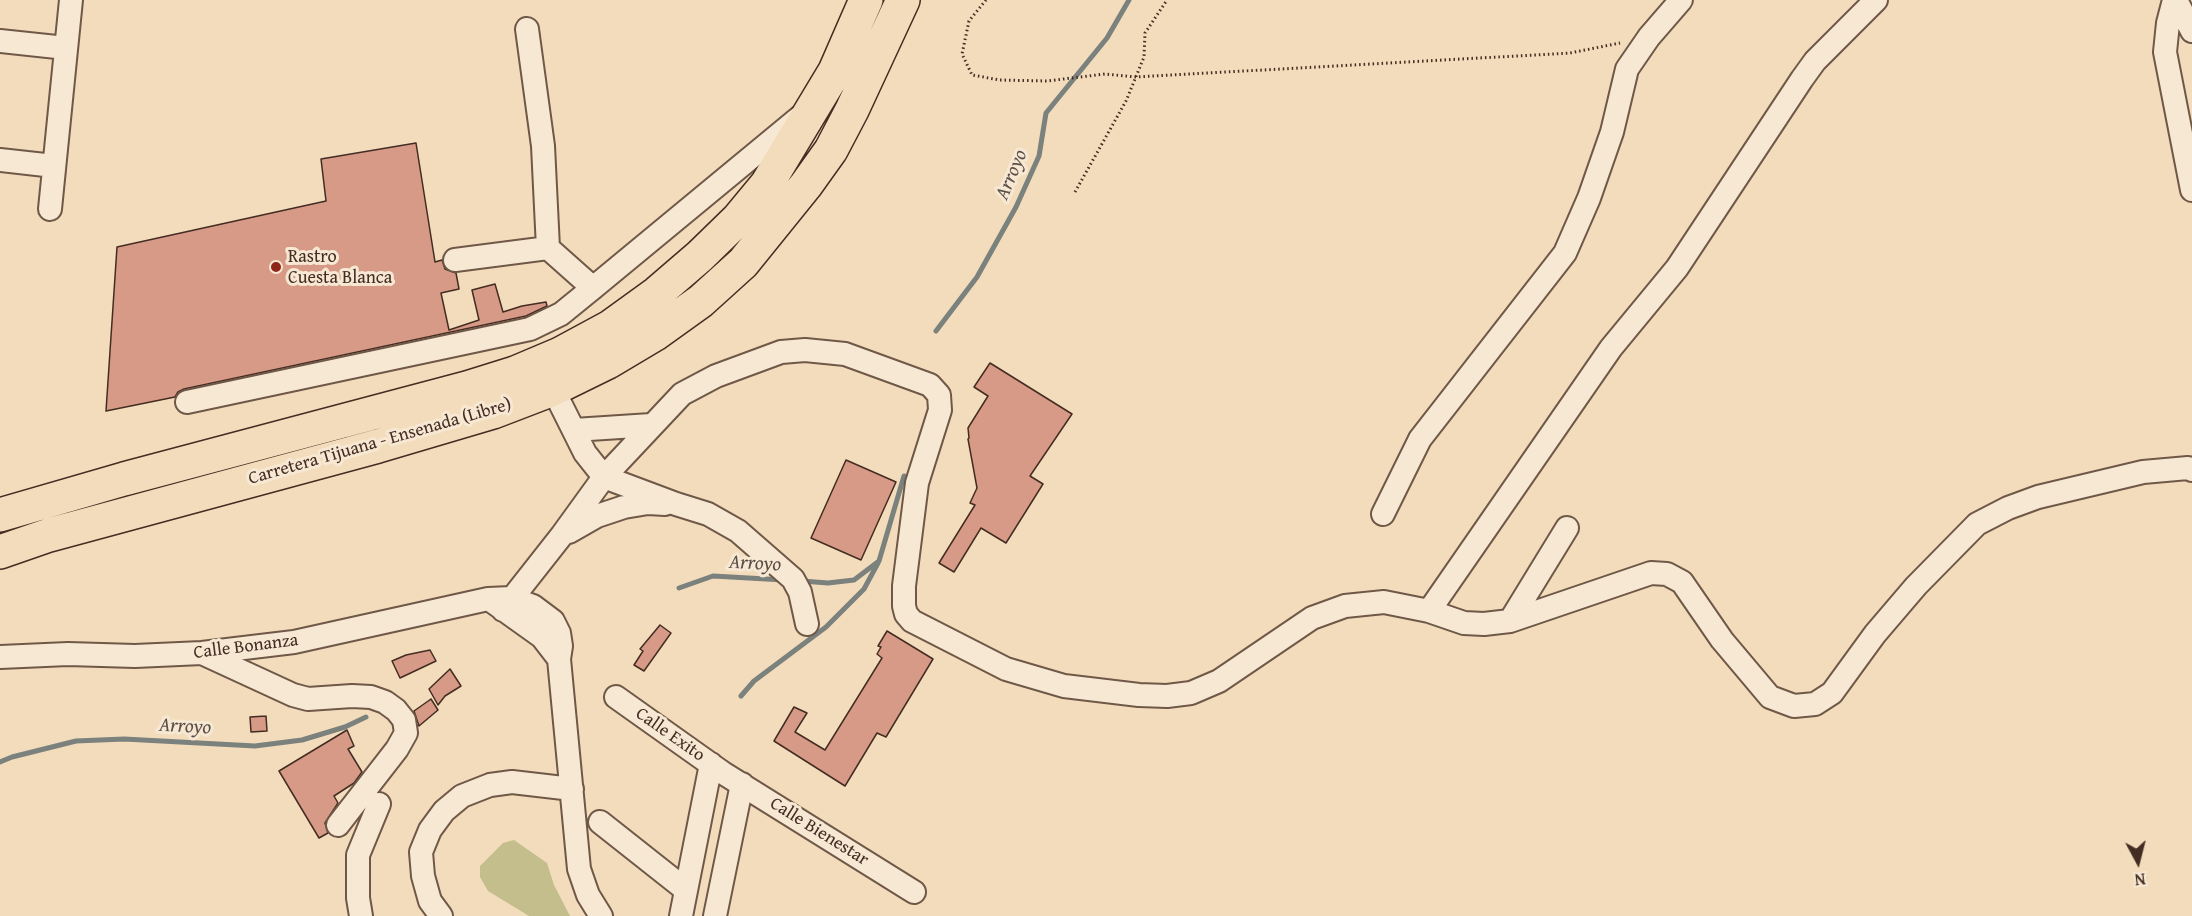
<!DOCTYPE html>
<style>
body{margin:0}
#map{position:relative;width:2192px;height:916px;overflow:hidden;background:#f3dcbb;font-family:"Gentium Book Plus",serif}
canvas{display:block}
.north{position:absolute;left:2108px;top:832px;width:60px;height:60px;-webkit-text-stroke:4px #f7e8d3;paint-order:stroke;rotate:173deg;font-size:16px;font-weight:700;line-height:24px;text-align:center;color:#432c22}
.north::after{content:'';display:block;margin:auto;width:21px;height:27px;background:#432c22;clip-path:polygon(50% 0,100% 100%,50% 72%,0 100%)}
</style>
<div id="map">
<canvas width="2192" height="916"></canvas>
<div class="north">N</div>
</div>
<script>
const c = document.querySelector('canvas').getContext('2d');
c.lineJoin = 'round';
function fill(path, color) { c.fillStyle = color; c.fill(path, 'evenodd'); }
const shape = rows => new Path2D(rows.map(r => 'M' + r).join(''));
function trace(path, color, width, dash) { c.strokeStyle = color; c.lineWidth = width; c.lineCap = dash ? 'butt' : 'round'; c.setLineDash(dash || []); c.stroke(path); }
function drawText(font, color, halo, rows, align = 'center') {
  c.font = font + ' "Gentium Book Plus",serif'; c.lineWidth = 6; c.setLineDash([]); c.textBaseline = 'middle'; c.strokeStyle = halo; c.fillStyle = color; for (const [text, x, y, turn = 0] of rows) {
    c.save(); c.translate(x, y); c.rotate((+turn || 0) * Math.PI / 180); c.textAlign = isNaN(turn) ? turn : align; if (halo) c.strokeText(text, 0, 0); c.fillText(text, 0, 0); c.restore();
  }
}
fill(shape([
 [514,840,547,863,554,885,570,916,529,916,488,891,480,877,480,866,503,843]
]), '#c3be8b');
trace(shape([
 [936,331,977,277,1016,207,1039,156,1046,113,1107,38,1129,0],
 [802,581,828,583,854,580,879,561,904,476],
 [679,588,713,576,784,580],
 [741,696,754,681,826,627,864,589,878,563],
 [0,762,12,757,76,741,124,739,255,746,302,740,345,727,366,717]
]), '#7b817d', 5);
const building = shape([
 [416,143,435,262,442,260,445,269,456,273,459,289,441,293,449,330,479,320,472,290,495,284,503,312,522,306,546,302,547,306,526,316,184,389,178,392,175,397,106,411,117,247,326,201,321,159,416,143],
 [990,363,1072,414,1030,476,1043,484,1006,543,981,528,954,572,939,563,975,505,970,503,977,488,968,439,969,438,968,428,988,396,974,387,990,363],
 [846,460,896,482,861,560,811,538,846,460],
 [660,625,671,633,644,671,634,665,643,651,640,649,660,625],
 [887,631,933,659,886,737,877,733,845,786,774,741,794,707,807,713,795,732,825,750,882,658,877,654,881,647,878,646,887,631],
 [430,650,436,661,400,678,392,661,406,655,430,650],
 [450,669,461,686,445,696,438,705,429,689,450,669],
 [431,699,438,710,419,726,414,711,431,699],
 [266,716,267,731,251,732,250,717,266,716],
 [347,730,354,746,348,749,362,772,354,783,334,796,338,803,325,823,328,833,319,838,279,771,347,730]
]);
fill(building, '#d79a86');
trace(building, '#432c22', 1.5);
const minor = shape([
 [2174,0,2168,23,2165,52,2192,190],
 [2176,0,2192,31],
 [527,29,543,146,548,248],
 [0,41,66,48],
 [0,160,54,166],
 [50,209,71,0],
 [455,260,548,248,593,288],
 [553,389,585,453,604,477,676,504,708,514,738,531,793,579,800,592,807,624],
 [187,402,530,329,561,314,593,288,800,117],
 [574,430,651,425],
 [1383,514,1420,439,1565,253,1589,198,1612,132,1627,69,1649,37,1681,0],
 [569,532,597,516,624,507,648,503,665,504],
 [493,602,542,637,559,659],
 [503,610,562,535,604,477,682,394,716,376,781,352,805,350,845,354,930,385,939,395,940,410,917,483,904,586,904,606,906,614,912,621,1006,669,1064,686,1139,695,1167,696,1191,693,1219,681,1312,618,1345,606,1384,602,1429,611,1464,623,1484,624,1510,621,1651,573,1667,574,1682,582,1722,640,1770,697,1794,706,1815,704,1832,693,1875,634,1916,586,1977,524,2008,508,2038,497,2143,472,2188,468,2192,470],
 [1429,611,1611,348,1677,268,1802,79,1815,61,1876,0],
 [1510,621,1567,528],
 [204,654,293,695,308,699,352,696,371,697,385,702,396,710,404,720,406,733,397,749,338,825],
 [0,657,68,654,135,656,202,653,294,642,488,599,511,598,533,606,553,621,559,633,561,646,559,659,579,869,588,895,601,916],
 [616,697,723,773,914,892],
 [600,822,686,890],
 [361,916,358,898,358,855,379,804],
 [441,916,430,901,423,876,421,852,430,830,444,811,462,796,490,785,512,782,572,789],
 [681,916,711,764],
 [715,916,742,784]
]);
const highway = shape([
 [0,515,124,479,467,388,515,373,560,354,610,327,657,293,700,256,738,219,767,184,835,71,866,0],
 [0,552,49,535,378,446,493,412,553,389,608,362,655,334,701,301,743,263,806,185,831,150,852,110,903,0]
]);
trace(minor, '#6f5848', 26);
trace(highway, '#432c22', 36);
trace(shape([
 [986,0,969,21,962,54,972,75,1000,80,1047,81,1105,74,1136,77,1570,53,1620,43],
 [1075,192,1126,101,1144,57,1145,33,1167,0]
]), '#432c22', 3, [1.5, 3]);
trace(minor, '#f7e8d3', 22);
trace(highway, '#f3dcbb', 33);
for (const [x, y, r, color] of [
 [276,267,6,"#8f2418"]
]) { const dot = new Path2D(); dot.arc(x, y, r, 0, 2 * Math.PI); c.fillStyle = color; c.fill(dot); trace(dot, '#f7e8d3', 2); }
drawText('18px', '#432c22', '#f7e8d3', [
 ["Rastro",288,257],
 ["Cuesta Blanca",288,278]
], 'left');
drawText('18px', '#432c22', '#f7e8d3', [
 ["Carretera Tijuana - Ensenada (Libre)",380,442,-16],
 ["Calle Bonanza",246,647,-7],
 ["Calle Exito",670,735,35],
 ["Calle Bienestar",819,832,32]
]);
drawText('italic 20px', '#5a4f48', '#f7e8d3', [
 ["Arroyo",1012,175,-67],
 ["Arroyo",755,564,3],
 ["Arroyo",185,727,3]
]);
</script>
